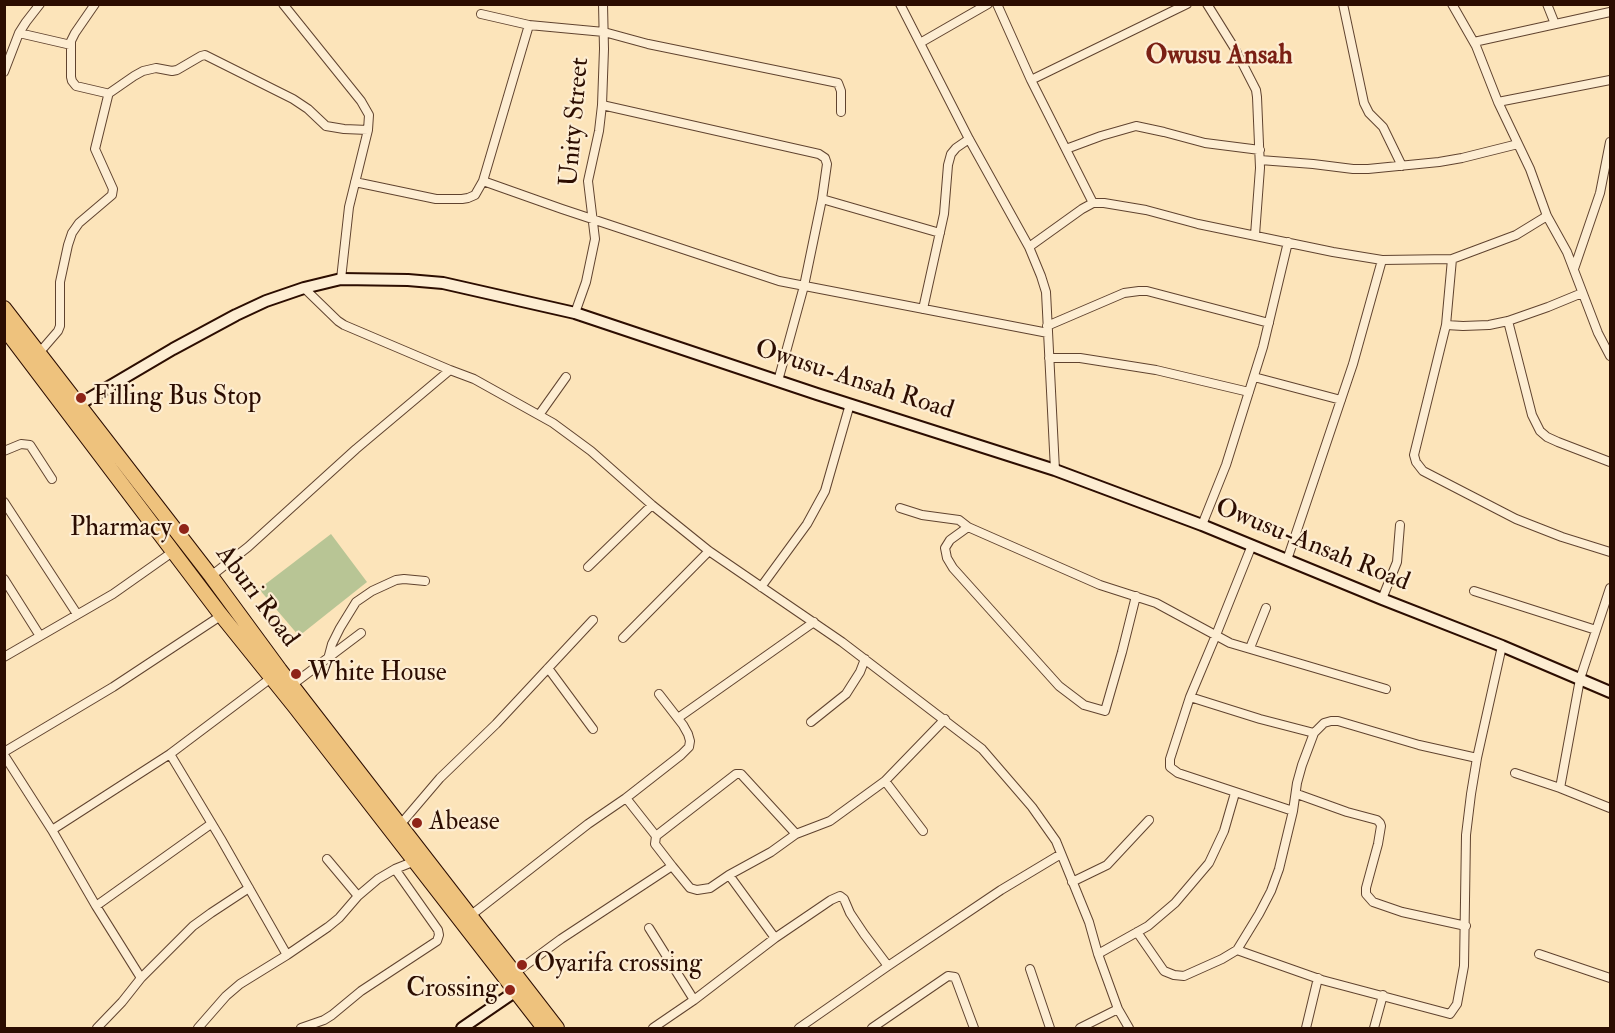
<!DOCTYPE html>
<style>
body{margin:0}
#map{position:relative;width:1615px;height:1033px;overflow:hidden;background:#fce4ba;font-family:"IM FELL Double Pica",serif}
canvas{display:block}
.frame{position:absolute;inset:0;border:6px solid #2c0d01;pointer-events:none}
</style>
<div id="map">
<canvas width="1615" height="1033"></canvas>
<div class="frame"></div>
</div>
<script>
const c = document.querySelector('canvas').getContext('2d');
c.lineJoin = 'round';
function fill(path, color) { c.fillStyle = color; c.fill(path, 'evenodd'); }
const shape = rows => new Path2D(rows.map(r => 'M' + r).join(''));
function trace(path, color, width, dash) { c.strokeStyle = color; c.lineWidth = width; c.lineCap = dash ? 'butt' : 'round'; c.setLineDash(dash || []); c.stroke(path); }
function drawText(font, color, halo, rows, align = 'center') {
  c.font = font + ' "IM FELL Double Pica",serif'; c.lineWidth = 4.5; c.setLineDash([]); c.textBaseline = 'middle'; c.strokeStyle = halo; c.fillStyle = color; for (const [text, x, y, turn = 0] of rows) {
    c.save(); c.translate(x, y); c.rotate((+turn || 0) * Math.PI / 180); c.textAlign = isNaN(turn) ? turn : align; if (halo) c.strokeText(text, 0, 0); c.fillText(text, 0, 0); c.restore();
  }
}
fill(shape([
 [331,534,367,582,299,636,259,589]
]), '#b8c595');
const street = shape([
 [283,4,361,101,369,115,368,130,349,207,341,279],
 [900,4,969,139,1029,247,1041,276,1046,292,1055,470],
 [997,4,1031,80,1093,203],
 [1207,4,1235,49,1256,90,1257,97,1260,168,1255,235],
 [1343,4,1364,103,1369,113,1383,127,1402,166],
 [1452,4,1476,46,1498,102,1530,169,1547,216,1567,252,1598,333,1610,356],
 [1547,4,1555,24],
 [481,14,529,25],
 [19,33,71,45],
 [1474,42,1610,12],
 [920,43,988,4],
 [4,72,19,33,26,22,40,4],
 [1031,80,1187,4],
 [108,94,134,76,143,71,156,68,172,71,177,70,201,56,205,55,293,99,308,109,326,126,344,129,368,130],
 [1498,102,1610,80],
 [602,105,819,154,825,158,827,164,822,199,804,286,778,381],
 [1066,149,1101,136,1136,126,1164,132,1205,143,1260,150],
 [1260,160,1313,164,1353,169,1368,169,1439,162,1462,158,1518,144],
 [483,181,562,209,779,281,1048,333],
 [355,182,436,199,462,199,468,198,475,195,483,181,529,25,604,32,648,44,838,83,841,91,841,112],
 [822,199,940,233],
 [1029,247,1082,209,1093,203,1104,203,1146,210,1198,224,1333,252,1382,260,1452,259,1516,235,1547,216],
 [1452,259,1446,325,1414,455,1416,462,1423,471,1516,519,1562,537,1610,552],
 [1574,269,1600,193,1610,142],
 [304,288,338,321,344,325,450,370,474,379,553,423,591,451,652,505,709,551,842,642,982,749,1032,807,1056,841,1089,922,1098,954,1118,1009,1129,1028],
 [923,309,944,214,948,165,951,154,956,148,969,139],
 [575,313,586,282,595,239,588,181,599,131,602,105,604,49,603,4],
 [1508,321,1532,415,1540,431,1547,437,1558,442,1610,462],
 [1446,325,1463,326,1489,325,1508,321,1548,307,1582,293],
 [1047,326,1124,293,1139,291,1147,291,1269,323],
 [39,353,58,331,60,326,60,282,68,245,72,233,79,223,112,195,113,189,95,149,108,96,106,93,76,86,72,81,71,77,71,41,75,33,95,4],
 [1049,358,1080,358,1156,370,1249,392],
 [1254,377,1341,400],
 [539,415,566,377],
 [4,451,21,444,30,445,52,479],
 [4,502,77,614],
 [900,508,922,515,959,520,968,527,1100,585,1156,603,1230,643,1386,689],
 [1202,525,1226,465,1263,347,1288,242],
 [968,527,950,540,945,548,947,558,953,568,1059,686,1084,705,1105,711,1122,652,1136,596],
 [1252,545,1216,635,1190,697,1170,759,1170,767,1178,773,1293,811],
 [1287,560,1353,364,1382,260],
 [588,567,652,505],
 [211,576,248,547,356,449,450,370],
 [4,579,40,636],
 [761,587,807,524,825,491,850,404],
 [1610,588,1580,679,1560,788,1610,808],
 [1474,591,1596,630],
 [1382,599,1397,562,1400,525],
 [623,638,709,551],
 [1250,648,1266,608],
 [4,657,113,594,174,551],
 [328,659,332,644,340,628,356,602,372,591,396,580,404,579,425,581],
 [548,668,593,729],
 [292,685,361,633],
 [1190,697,1260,719,1314,733],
 [678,718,814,622],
 [811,722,846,694,860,672,865,659],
 [4,752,113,687,222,615],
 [170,754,221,839,287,955],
 [4,755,52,830,96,906,141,978],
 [1515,773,1560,788],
 [885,781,923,831],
 [1297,794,1347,812,1377,820,1380,823,1381,826,1378,844,1366,888,1366,894,1373,902,1402,912,1466,926],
 [626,798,681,755,689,747,690,741,688,734,683,725,659,694],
 [400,825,440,778,496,724,593,620],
 [52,830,170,754,271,678],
 [327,859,358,896],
 [672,866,655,844,656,836,736,774,741,774,796,834],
 [729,875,775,938],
 [1072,882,1107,865,1149,820],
 [96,906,211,824],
 [470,916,588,824,626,798,656,836],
 [649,928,694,1000],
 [1137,932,1164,971,1174,975,1184,976,1222,959,1237,950,1322,980,1450,1014,1457,1004,1464,966,1466,835,1471,794,1477,758,1502,646],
 [1237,950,1259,914,1271,891,1279,869,1293,811,1297,783,1302,765,1314,733,1324,723,1331,721,1338,721,1419,745,1477,758],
 [1098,954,1148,926,1175,903,1209,863,1224,831,1235,793],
 [1539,954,1610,978],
 [1030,969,1050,1028],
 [515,973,561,939,672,866,690,888,697,890,710,888,729,875,771,852,796,834,830,821,885,781,945,719],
 [97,1028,122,1002,141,978,193,926,211,913,249,888],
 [198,1028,226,996,240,984,287,955,328,927,339,918,358,896,378,879,395,869,415,861],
 [301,1028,324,1020,332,1015,361,991,437,941,439,935,438,930,395,869],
 [653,1028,694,1000,775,938,831,900,840,896,844,899,850,913,864,934,888,966],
 [799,1028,888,966,1001,890,1061,854],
 [872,1028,948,976,955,977,974,1028],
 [1080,1028,1118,1009],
 [1306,1028,1318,978],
 [1374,1028,1383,995]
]);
const secondary = shape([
 [78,405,173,349,236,315,266,301,304,288,341,279,408,280,443,283,575,313,817,394,1055,470,1202,525,1382,599,1502,646,1610,692],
 [462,1028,516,991]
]);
const highway = shape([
 [4,308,211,576,280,670,557,1028],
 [4,328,221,615,295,707,544,1028]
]);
trace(street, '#60432f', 10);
trace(secondary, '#2c0d01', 14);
trace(highway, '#2c0d01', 16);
trace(street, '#fdedd2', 8);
trace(secondary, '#fdedd2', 10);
trace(highway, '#eec27d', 14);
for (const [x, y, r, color] of [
 [81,398,6,"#8f2418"],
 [184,529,6,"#8f2418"],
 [296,674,6,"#8f2418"],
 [417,823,6,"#8f2418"],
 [522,965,6,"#8f2418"],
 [510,990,6,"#8f2418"]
]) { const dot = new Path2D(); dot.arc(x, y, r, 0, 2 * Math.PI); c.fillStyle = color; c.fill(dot); trace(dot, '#fdedd2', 2); }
drawText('26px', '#2c0d01', '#fdedd2', [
 ["Unity Street",576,122,-85],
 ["Owusu-Ansah Road",854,381,18],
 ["Owusu-Ansah Road",1312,546,22],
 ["Aburi Road",256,597,53]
]);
drawText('26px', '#2c0d01', '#fdedd2', [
 ["Filling Bus Stop",93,398],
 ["Pharmacy",172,529,"right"],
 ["White House",308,674],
 ["Abease",429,823],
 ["Oyarifa crossing",534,965],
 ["Crossing",498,990,"right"]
], 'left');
drawText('bold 27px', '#7a1f14', '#fdedd2', [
 ["Owusu Ansah",1219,57]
]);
</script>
